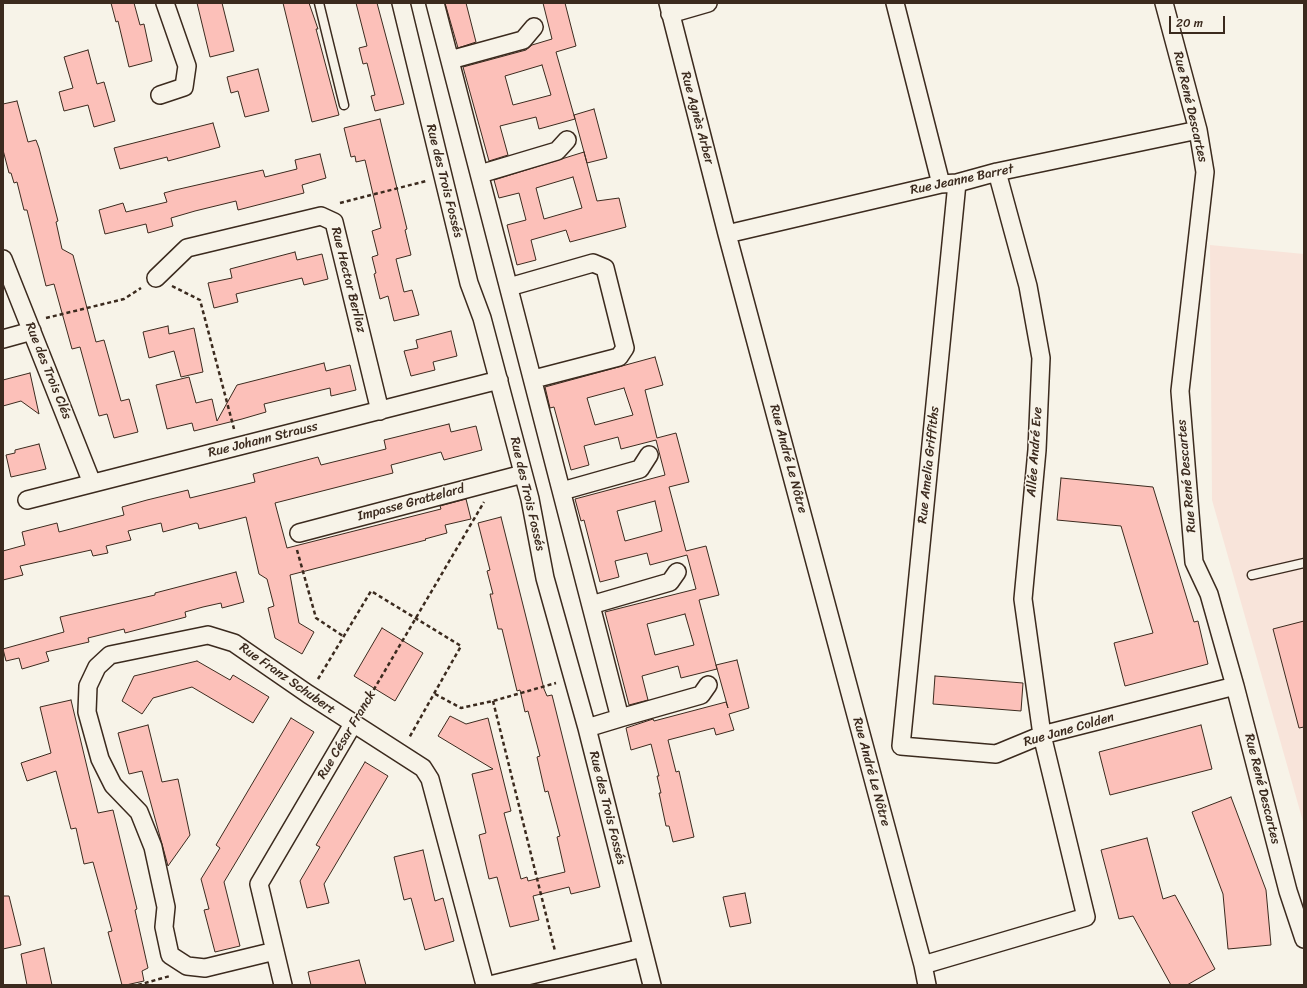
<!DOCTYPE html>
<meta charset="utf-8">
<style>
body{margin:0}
#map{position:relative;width:1307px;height:988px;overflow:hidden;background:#f7f3e8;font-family:Sriracha,sans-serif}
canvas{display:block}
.frame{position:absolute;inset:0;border:4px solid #3b2a1e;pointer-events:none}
.scale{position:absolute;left:1169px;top:16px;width:56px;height:18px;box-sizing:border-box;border:2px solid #3b2a1e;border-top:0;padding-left:5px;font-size:12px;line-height:14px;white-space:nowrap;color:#3b2a1e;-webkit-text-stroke:3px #f7f3e8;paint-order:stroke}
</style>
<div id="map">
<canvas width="1307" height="988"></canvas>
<div class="frame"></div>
<div class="scale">20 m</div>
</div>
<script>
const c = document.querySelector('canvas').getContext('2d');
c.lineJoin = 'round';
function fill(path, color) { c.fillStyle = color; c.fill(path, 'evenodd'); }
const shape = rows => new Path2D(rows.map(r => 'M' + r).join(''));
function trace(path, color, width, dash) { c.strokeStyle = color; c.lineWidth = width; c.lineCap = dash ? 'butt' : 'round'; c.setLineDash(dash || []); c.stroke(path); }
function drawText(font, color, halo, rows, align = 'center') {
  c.font = font + ' Sriracha,sans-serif'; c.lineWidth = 3; c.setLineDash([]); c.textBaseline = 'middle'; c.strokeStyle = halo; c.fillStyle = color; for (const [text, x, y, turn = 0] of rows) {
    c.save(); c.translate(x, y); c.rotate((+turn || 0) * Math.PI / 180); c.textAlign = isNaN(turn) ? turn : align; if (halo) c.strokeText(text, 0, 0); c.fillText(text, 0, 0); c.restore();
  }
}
fill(shape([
 [1210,245,1304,254,1304,825,1212,500]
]), '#f8e4da');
const building = shape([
 [111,3,134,3,140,25,144,24,152,61,129,67,118,21,116,22,111,3],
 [197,3,222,3,234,51,210,57,197,3],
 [283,3,309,3,318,29,316,29,339,115,312,122,283,3],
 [356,3,377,3,404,104,375,111,371,96,375,95,367,63,363,64,359,48,367,46,356,3],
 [445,3,466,3,476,42,458,48,445,3],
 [543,3,565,3,576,46,556,52,575,119,539,129,536,117,500,126,508,155,489,161,463,67,526,50,532,45,552,39,543,3],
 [542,65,551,95,513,105,505,76,542,65],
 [88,50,97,84,104,82,115,121,94,127,88,105,64,111,59,92,73,88,64,57,88,50],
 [258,69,269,111,245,117,238,91,231,93,227,77,258,69],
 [17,101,28,142,36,140,39,148,58,221,56,222,62,249,73,255,96,342,104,340,121,401,129,399,138,432,114,438,107,414,99,416,80,347,72,349,54,284,46,286,27,210,24,210,17,182,14,183,11,173,9,173,3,150,3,104,17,101],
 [594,109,607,158,587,163,574,115,594,109],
 [380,119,407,229,405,230,411,255,396,259,404,292,412,290,419,315,394,321,388,296,380,299,374,274,376,273,372,257,378,255,372,231,381,228,365,160,356,162,355,156,351,157,344,128,380,119],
 [213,123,220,147,168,161,167,157,120,169,114,148,213,123],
 [584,152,597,201,619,198,626,227,570,242,566,230,531,240,536,260,517,265,507,225,526,220,519,193,499,198,494,180,584,152],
 [573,177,582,208,544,219,536,188,573,177],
 [320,154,326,178,302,185,304,193,238,210,236,201,195,211,171,218,173,226,148,233,146,224,105,234,99,210,123,203,126,212,167,202,164,193,175,190,263,170,265,177,297,169,295,160,320,154],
 [295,252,297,260,322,254,328,279,304,285,302,278,236,294,238,302,214,308,208,283,232,278,230,269,295,252],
 [168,326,169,334,194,328,203,372,181,377,174,351,149,358,143,332,168,326],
 [451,331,457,356,433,362,435,370,411,376,404,351,418,348,416,340,451,331],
 [655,357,663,385,645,390,657,438,676,433,689,482,669,487,686,551,706,546,719,595,699,600,717,669,681,678,678,666,642,676,648,700,629,705,605,612,696,589,687,555,650,565,647,553,615,561,619,577,600,582,584,520,581,521,575,499,665,475,656,440,621,449,618,437,584,446,589,465,571,470,554,407,550,408,545,387,655,357],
 [624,388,633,415,595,425,587,398,624,388],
 [655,501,662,531,625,541,617,511,655,501],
 [685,614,694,645,655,655,647,624,685,614],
 [324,363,326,371,350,365,356,390,331,396,330,388,264,404,266,412,242,419,194,431,192,423,167,429,156,385,189,377,196,403,212,399,217,421,237,385,324,363],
 [30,373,39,414,21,401,3,406,3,380,30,373],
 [449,424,451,432,476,426,482,450,444,460,441,452,391,465,393,473,275,503,287,548,441,509,440,506,466,499,471,519,445,525,447,533,425,539,426,540,290,575,299,623,314,632,302,654,275,638,268,608,274,606,267,579,259,574,246,517,199,529,198,524,196,523,163,532,161,523,128,531,131,540,106,546,108,553,93,556,91,550,20,566,23,575,3,580,3,551,25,545,22,532,57,523,59,532,124,515,122,507,147,500,188,490,190,498,231,488,255,482,253,474,318,457,321,465,386,449,384,440,449,424],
 [39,444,46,469,11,477,6,455,15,453,15,450,39,444],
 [1061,478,1153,487,1194,622,1198,621,1208,664,1125,686,1114,643,1153,633,1121,526,1057,520,1061,478],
 [501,517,544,689,547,696,552,695,600,887,571,894,569,887,533,896,539,920,510,927,497,877,489,879,479,835,486,833,472,774,493,769,438,736,450,716,466,724,488,718,511,811,504,813,521,879,527,877,528,881,565,872,557,837,560,836,548,791,545,792,537,757,540,756,528,711,525,712,520,690,517,691,502,629,498,629,490,594,493,594,487,571,490,570,478,523,501,517],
 [236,572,244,602,222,608,221,603,203,607,185,612,186,617,125,633,124,629,88,638,89,642,46,652,49,661,22,669,19,658,6,661,3,649,64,632,60,617,155,595,155,593,236,572],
 [1304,621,1304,727,1299,728,1273,629,1304,621],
 [382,628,423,653,395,701,354,676,382,628],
 [737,660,749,708,729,714,734,730,716,735,714,728,668,740,676,772,679,771,694,837,673,842,669,826,666,826,659,793,661,793,657,776,659,776,651,744,631,750,626,728,653,719,654,721,726,702,728,708,716,665,737,660],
 [197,661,230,680,233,675,269,697,253,723,192,687,153,698,142,714,122,701,134,676,197,661],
 [935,676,1023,683,1021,711,933,704,935,676],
 [71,700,98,813,113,810,137,909,135,910,148,968,142,971,144,981,126,985,122,985,108,932,112,931,93,862,84,864,76,828,71,829,56,771,27,781,21,763,51,753,40,707,71,700],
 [291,718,314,732,224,882,240,946,215,952,204,910,209,909,201,879,220,848,216,845,291,718],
 [148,725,162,782,178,779,190,835,168,866,142,771,129,774,118,733,148,725],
 [1201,725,1212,769,1110,795,1099,752,1201,725],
 [365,762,388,776,324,884,329,903,307,908,300,881,320,847,316,845,365,762],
 [1231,797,1266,890,1271,945,1228,949,1223,894,1192,812,1231,797],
 [1147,838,1163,899,1175,895,1215,969,1187,985,1171,985,1133,916,1119,919,1101,850,1147,838],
 [423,850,435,901,443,898,454,941,425,950,411,898,404,900,394,857,423,850],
 [745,893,751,923,730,927,723,897,745,893],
 [3,896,9,896,21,945,3,949,3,896],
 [44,948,52,985,27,985,21,954,44,948],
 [359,960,366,985,311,985,308,972,359,960]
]);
fill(building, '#fcc0b9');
trace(building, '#3b2a1e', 1);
const lane = shape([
 [319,3,344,105],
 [1252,575,1304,563]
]);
const street = shape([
 [401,3,469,283,482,318,530,499,545,578,587,728,652,985],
 [435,3,620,718,587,728],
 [668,3,727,234,923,965,1086,917,1042,735,1023,599,1037,450,1041,358,1028,286,997,172],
 [895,3,941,184],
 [1164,3,1198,130,1205,172,1180,391,1194,562,1209,594,1235,686,1288,891,1304,939],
 [670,14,708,3],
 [450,60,523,40,534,27],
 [160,95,184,87,187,66,165,3],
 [480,174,557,151,567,140],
 [957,183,901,746,996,754,1042,735,1235,686],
 [727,234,941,184,957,183,997,172,1198,130],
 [3,259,92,483],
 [156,278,187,248,321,216,334,222,380,411],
 [509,287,593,263,605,268,625,348,619,357,534,379],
 [3,339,32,331],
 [562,491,640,469,649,455],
 [27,500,499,380],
 [299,533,523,474],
 [591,605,670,582,677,572],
 [620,718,701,695,708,685],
 [275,951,205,968,187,966,170,955,164,927,166,907,153,847,139,812,113,785,100,759,87,712,88,686,97,667,110,655,208,635,234,643,308,694,423,768,430,779,485,985],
 [923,965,927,985],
 [283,985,259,884,353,724],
 [490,985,642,948]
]);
trace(lane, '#3b2a1e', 11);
trace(street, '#3b2a1e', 20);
trace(shape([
 [340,203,426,181],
 [172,286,200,300,234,429],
 [46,318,124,299,141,288],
 [297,550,316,618,343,636],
 [318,679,371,591,461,646,409,738],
 [435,694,461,708,493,701,556,683],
 [493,701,555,951],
 [363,708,484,502],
 [138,985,170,976]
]), '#3b2a1e', 2.5, [4, 3]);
trace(lane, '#f7f3e8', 8);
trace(street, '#f7f3e8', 17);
drawText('13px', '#3b2a1e', '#f7f3e8', [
 ["Rue René Descartes",1190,107,77],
 ["Rue Agnès Arber",697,118,75],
 ["Rue Jeanne Barret",962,180,-12],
 ["Rue des Trois Fossés",444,181,76],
 ["Rue Hector Berlioz",348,280,76],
 ["Rue des Trois Clés",48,371,68],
 ["Rue Johann Strauss",263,440,-14],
 ["Allée André Eve",1035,452,-86],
 ["Rue André Le Nôtre",788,459,75],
 ["Rue Amelia Griffiths",929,465,-84],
 ["Rue René Descartes",1187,476,-95],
 ["Rue des Trois Fossés",527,494,77],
 ["Impasse Grattelard",411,503,-15],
 ["Rue Franz Schubert",287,679,35],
 ["Rue Jane Colden",1069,730,-16],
 ["Rue César Franck",347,735,-59],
 ["Rue André Le Nôtre",871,772,75],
 ["Rue René Descartes",1262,789,76],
 ["Rue des Trois Fossés",607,808,76]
]);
</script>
